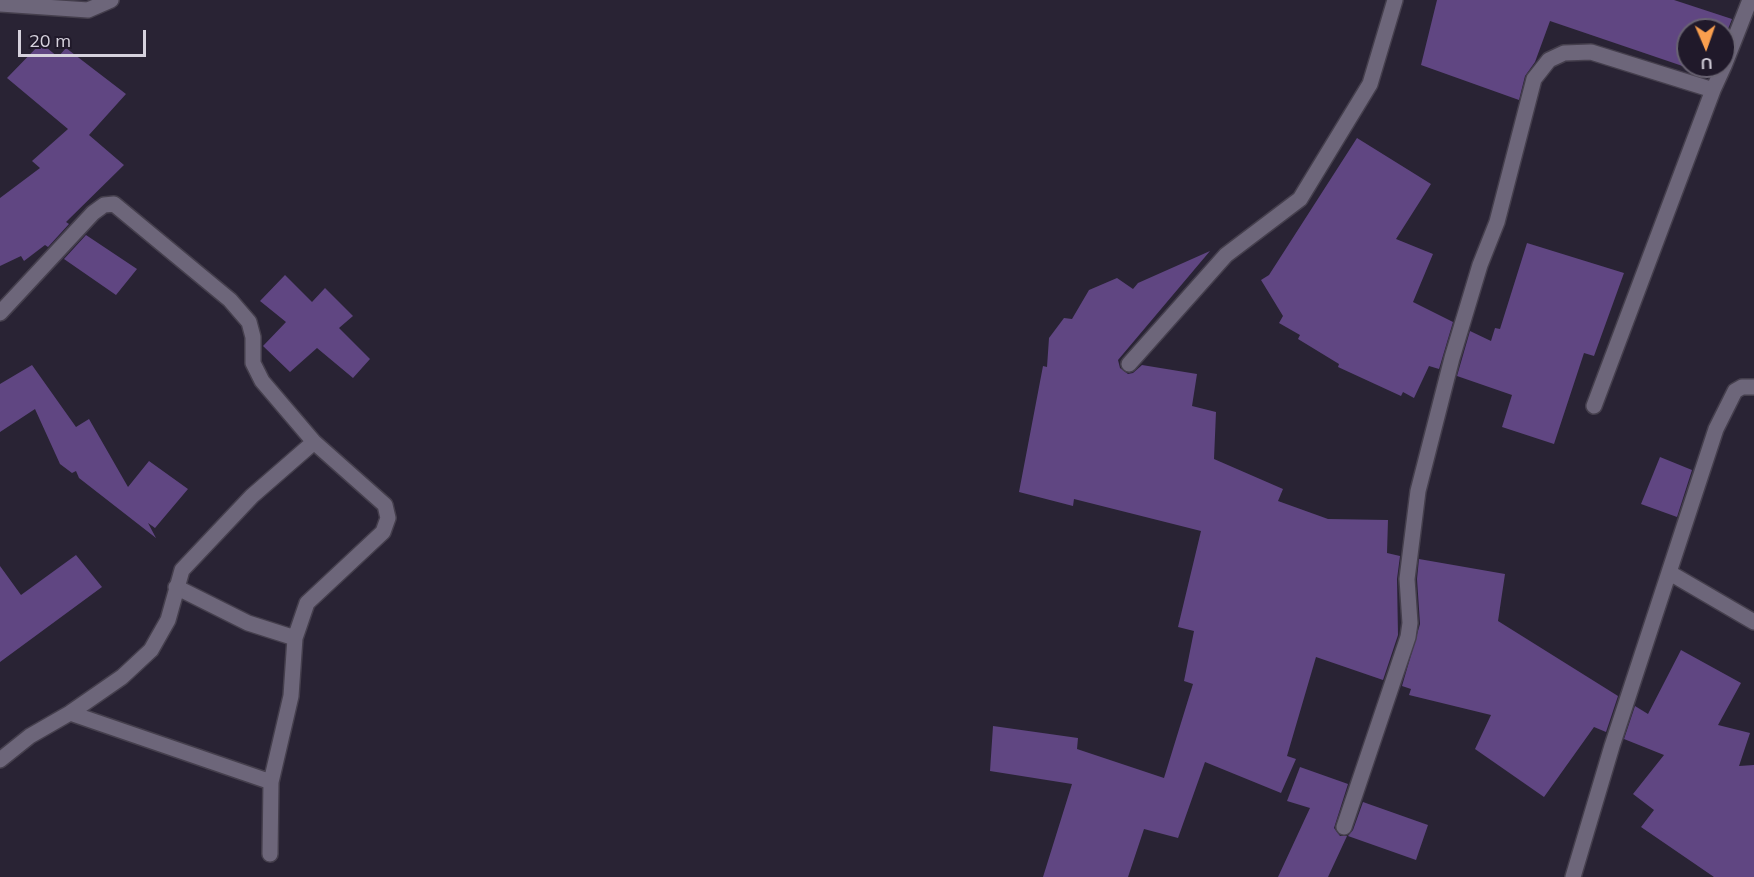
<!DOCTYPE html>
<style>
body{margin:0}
#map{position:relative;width:1754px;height:877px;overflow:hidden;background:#292334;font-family:Mulish,sans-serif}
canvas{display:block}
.north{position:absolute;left:1676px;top:18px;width:60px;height:60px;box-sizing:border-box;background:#20192a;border:2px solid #696372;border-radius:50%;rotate:178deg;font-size:16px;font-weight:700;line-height:24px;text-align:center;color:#d6d2dd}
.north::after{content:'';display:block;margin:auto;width:21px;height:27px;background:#fa9f4e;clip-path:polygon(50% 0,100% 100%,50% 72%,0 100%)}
.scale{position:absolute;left:18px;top:30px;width:128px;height:27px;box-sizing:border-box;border:3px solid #d6d2dd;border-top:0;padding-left:8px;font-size:18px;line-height:21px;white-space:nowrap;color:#d6d2dd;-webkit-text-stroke:4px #20192a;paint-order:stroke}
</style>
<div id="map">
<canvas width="1754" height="877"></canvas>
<div class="north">U</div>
<div class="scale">20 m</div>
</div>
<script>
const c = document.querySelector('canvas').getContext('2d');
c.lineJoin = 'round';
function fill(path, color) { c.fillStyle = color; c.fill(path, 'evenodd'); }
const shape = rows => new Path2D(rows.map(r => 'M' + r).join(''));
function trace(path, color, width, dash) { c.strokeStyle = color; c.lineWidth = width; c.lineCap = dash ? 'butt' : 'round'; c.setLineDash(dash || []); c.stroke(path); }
fill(shape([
 [1437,0,1674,0,1732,19,1724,39,1724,30,1688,30,1688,66,1713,66,1709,75,1550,21,1535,62,1525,76,1519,100,1421,65],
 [41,43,58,57,66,48,126,94,89,135,124,165,66,222,69,224,48,247,45,245,24,261,21,256,0,266,0,198,40,168,32,161,68,129,7,78],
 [1357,138,1431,184,1396,239,1433,254,1413,302,1453,322,1439,369,1429,366,1414,398,1403,392,1401,396,1338,367,1339,364,1298,339,1300,335,1279,323,1283,316,1261,280,1269,275],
 [86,235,137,269,116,295,64,259],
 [1527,243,1624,273,1594,356,1584,353,1554,444,1502,427,1512,395,1457,376,1470,331,1491,341,1495,328,1500,329],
 [1210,251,1118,360,1120,368,1128,374,1133,373,1142,365,1197,374,1192,406,1216,412,1214,459,1283,489,1278,501,1328,519,1388,520,1387,553,1400,556,1397,579,1398,635,1383,680,1316,657,1287,756,1296,759,1281,793,1205,762,1178,838,1144,829,1128,877,1043,877,1072,784,990,771,993,726,1078,738,1077,749,1164,778,1193,684,1184,681,1194,631,1178,627,1201,531,1074,499,1073,506,1019,492,1043,366,1047,367,1049,338,1064,318,1072,319,1089,290,1117,278,1133,289,1138,283],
 [285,275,312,302,325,288,353,316,339,328,370,359,353,378,317,348,290,372,263,346,286,322,260,301],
 [32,365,76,427,89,419,128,487,149,461,188,489,155,528,148,523,156,538,79,478,76,471,72,473,60,464,35,409,0,432,0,384],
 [1660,457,1692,470,1677,517,1641,504],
 [76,555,102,587,0,662,0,566,21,595],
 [1419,559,1505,574,1498,621,1618,696,1606,732,1594,727,1544,797,1475,749,1491,715,1409,695,1411,689,1402,686,1420,624,1417,579],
 [1681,650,1741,683,1718,725,1750,733,1739,766,1754,765,1754,877,1714,877,1641,827,1654,810,1633,794,1664,755,1624,739,1635,706,1648,714],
 [1300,767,1348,784,1334,828,1340,836,1347,836,1328,877,1278,877,1310,808,1287,801],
 [1363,802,1428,825,1416,860,1348,836,1353,830]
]), '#604682');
const street = shape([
 [0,4,88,10,111,0],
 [1724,66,1750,0],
 [0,313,93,213,104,205,114,204,230,300,249,322,253,337,253,363,262,381,314,442,385,505,388,518,383,532,307,603,295,638,291,696,271,782,270,854],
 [1129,364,1226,255,1300,199,1370,84,1395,0],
 [1594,406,1713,90],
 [1670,573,1754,622],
 [176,587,248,623,295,638],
 [70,713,271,782],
 [0,760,30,736,70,713,122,677,151,650,168,620,182,570,252,496,314,442],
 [1344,827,1408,637,1410,623,1407,579,1418,491,1452,358,1480,265,1497,222,1534,79,1549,60,1564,53,1591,52,1713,90,1724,66],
 [1573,877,1612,746,1716,429,1735,391,1742,387,1754,387]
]);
trace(street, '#453f4d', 18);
trace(street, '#6d667a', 15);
</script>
